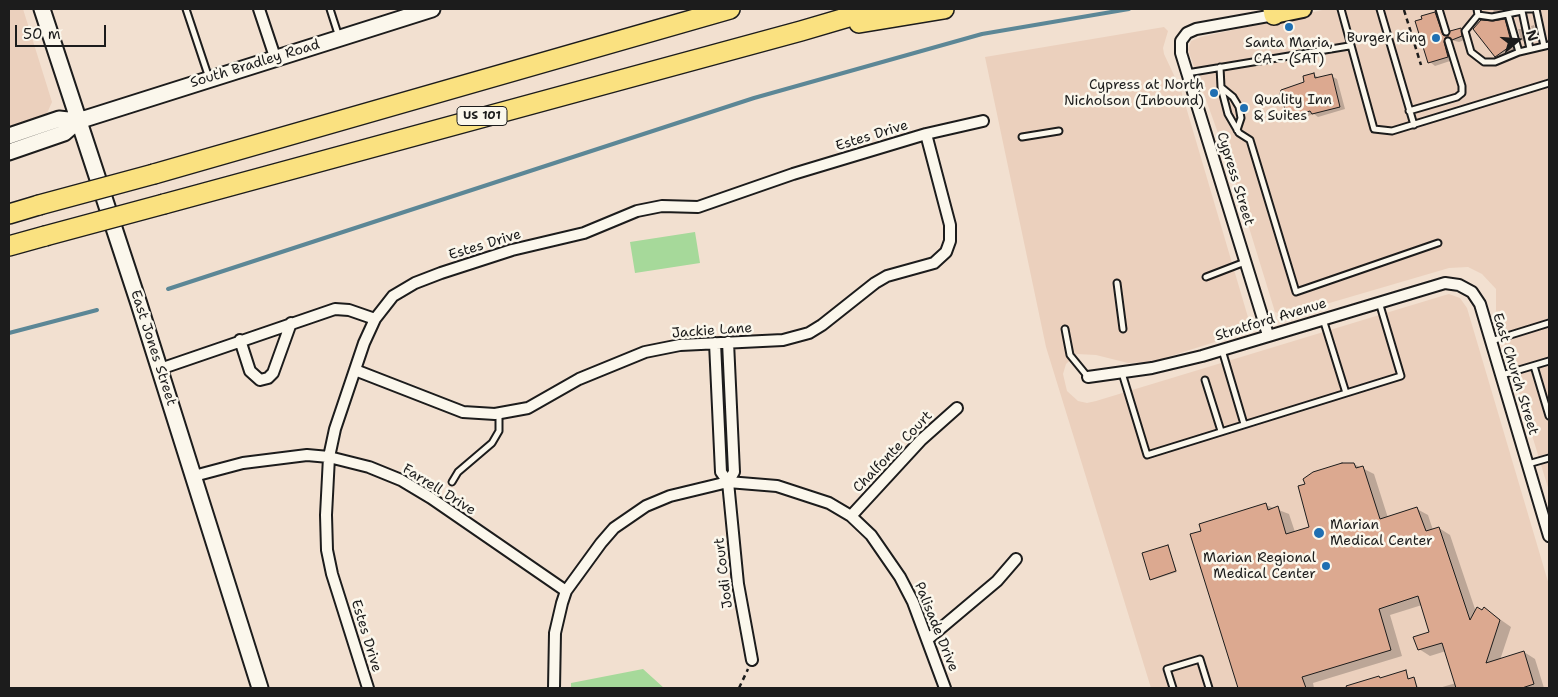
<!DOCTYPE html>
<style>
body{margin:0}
#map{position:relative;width:1558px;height:697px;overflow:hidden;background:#f2e0d0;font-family:"Shantell Sans",sans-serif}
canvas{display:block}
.frame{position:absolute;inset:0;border:10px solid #1c1c1c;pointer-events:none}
.north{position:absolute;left:1493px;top:15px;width:50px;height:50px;-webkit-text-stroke:4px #fbf7ec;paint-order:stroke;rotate:72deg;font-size:14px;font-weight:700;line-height:20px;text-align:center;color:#1c1c1c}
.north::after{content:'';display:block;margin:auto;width:18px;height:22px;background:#1c1c1c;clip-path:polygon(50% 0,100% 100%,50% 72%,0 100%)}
.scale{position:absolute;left:15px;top:25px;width:91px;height:22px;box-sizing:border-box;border:2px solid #1c1c1c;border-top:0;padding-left:6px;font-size:15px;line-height:18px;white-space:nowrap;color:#1c1c1c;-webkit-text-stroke:4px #fbf7ec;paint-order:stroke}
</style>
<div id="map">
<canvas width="1558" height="697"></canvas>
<div class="frame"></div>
<div class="north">N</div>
<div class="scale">50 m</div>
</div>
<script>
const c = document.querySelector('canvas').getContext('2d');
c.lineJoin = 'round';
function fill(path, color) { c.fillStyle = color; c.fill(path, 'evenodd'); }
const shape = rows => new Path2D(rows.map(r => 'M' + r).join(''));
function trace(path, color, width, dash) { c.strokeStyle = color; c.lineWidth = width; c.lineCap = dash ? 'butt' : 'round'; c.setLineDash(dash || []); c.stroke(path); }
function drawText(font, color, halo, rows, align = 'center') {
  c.font = font + ' "Shantell Sans",sans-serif'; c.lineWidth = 5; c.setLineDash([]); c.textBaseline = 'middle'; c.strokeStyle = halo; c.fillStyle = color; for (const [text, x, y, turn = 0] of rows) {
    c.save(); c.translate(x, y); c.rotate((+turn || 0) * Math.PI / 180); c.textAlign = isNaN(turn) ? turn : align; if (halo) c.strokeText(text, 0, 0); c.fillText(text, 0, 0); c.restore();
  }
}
fill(shape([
 [9,9,23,9,52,102,44,120,9,131],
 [1327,9,1549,9,1549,491,1496,317,1496,289,1482,274,1468,267,1449,268,1285,316,1275,312,1231,169,1188,50,1191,41,1201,37],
 [1164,27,1168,31,1163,48,1164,54,1181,90,1250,324,1245,332,1240,334,1152,362,1128,363,1096,355,1077,354,1066,364,1063,374,1067,391,1078,401,1087,403,1096,401,1442,296,1449,294,1460,298,1467,308,1549,585,1549,688,1151,688,1046,347,985,57]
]), '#ebd0bd');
fill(shape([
 [695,232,700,263,635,273,630,242],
 [643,669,664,688,571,688,571,683]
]), '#a6d99a');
fill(shape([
 [1494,9,1507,9,1508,10,1493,12],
 [1435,13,1441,16,1448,38,1451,32,1461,30,1467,33,1467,39,1459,42,1451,40,1449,46,1453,60,1435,66,1430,62,1424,20],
 [1505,20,1510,23,1517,48,1501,60,1496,56,1493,23],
 [1534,25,1538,37,1535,38,1531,26],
 [1518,29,1522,29,1524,41,1521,40],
 [1313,74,1319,78,1331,76,1337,79,1345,109,1318,117,1314,114,1295,120,1289,117,1306,83],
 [1354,464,1374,474,1388,518,1417,509,1428,515,1433,530,1439,528,1450,535,1476,612,1482,612,1484,608,1511,627,1500,660,1524,652,1535,659,1544,688,1439,688,1456,683,1446,651,1430,656,1419,649,1431,633,1422,605,1390,615,1402,656,1313,683,1314,688,1239,688,1191,535,1266,505,1289,514,1295,532,1311,527],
 [1168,546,1177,572,1152,580,1151,579],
 [1406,672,1409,680,1415,679,1418,688,1363,688,1361,683]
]), '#0003');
trace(shape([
 [168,289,754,98,982,34,1129,9],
 [9,333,97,310]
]), '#5c8796', 4);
const building = shape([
 [1435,12,1443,35,1448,36,1450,31,1461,28,1462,36,1452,40,1449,37,1445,38,1444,42,1448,57,1428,63,1415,21,1422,19,1421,16,1435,12],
 [1505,19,1512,45,1495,57,1473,29,1481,20,1493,21,1505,19],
 [1314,73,1315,78,1332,74,1340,107,1312,114,1310,111,1288,118,1280,94,1281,90,1304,82,1303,76,1314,73],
 [1342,463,1354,463,1356,468,1363,466,1380,519,1417,507,1426,531,1439,527,1470,620,1477,607,1482,610,1484,607,1500,620,1486,663,1524,651,1534,684,1522,688,1456,688,1442,643,1418,650,1413,637,1429,632,1418,596,1379,609,1391,650,1302,677,1306,688,1238,688,1190,534,1201,531,1199,524,1266,503,1268,510,1278,506,1286,534,1309,527,1298,486,1305,484,1303,479,1313,472,1342,463],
 [1168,545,1176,571,1150,580,1142,553,1168,545],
 [1406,670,1408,679,1414,677,1417,688,1347,688,1346,686,1379,676,1380,678,1406,670]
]);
fill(building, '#dca990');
trace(building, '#1c1c1c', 1);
const lane = shape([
 [186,9,209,78],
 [330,9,339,37],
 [1341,9,1374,129,1392,131,1549,83],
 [1380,9,1414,125],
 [1439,9,1446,32],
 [1477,9,1478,15,1492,17,1522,11,1530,49],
 [1521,9,1532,9],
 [1536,9,1544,46],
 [1508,14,1519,52,1549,45],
 [1478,15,1465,31,1471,52,1484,62,1495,62,1519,52],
 [1220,67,1221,87,1228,114,1239,133,1250,140,1296,292,1438,243],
 [1187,73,1349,46],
 [1222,88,1233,97,1239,107,1241,118,1237,130],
 [1409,111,1457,97,1462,93,1462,86,1448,41],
 [1022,137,1059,131],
 [1206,277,1245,262],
 [1117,283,1123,329],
 [1323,319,1346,393],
 [1065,329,1070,355,1088,377],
 [1491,341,1549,323],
 [1222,350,1244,424],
 [1534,366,1549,416],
 [1122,373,1147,455,1401,376,1379,302],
 [1502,375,1549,361],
 [1205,380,1221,431],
 [1528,464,1549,458],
 [452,482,458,472,492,443,499,431,499,414],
 [1173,688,1167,669,1200,659,1209,688]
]);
const street = shape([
 [259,9,275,57],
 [1268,335,1181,53,1181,41,1187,33,1196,29,1274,15],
 [240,340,250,371,260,380,268,378,273,373,291,323],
 [728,342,734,472,728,482],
 [715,343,721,472,728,482,738,584,752,660],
 [160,369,335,309,349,310,375,319],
 [355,370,463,412,495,414,528,408,579,379,645,352,680,345,783,340,809,333,822,325,875,283,887,276,934,263,946,252,950,241,950,225,926,134],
 [1088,377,1152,368,1202,356,1445,283,1459,285,1472,292,1480,304,1549,536],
 [194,476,243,463,307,455,329,457,369,467,401,480,431,498,566,591],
 [851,516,921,440,957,408],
 [928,639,997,581,1016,559],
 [368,688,332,574,327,550,326,515,329,457,335,429,364,343,375,319,393,296,415,283,441,273,512,250,584,233,637,211,662,206,698,207,793,174,926,134,983,121],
 [554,688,555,633,562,603,566,591,601,543,614,528,646,506,670,496,728,482,777,486,829,503,851,516,871,535,900,577,913,602,945,688]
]);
const secondary = shape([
 [42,9,139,304,260,688],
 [9,136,59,119,78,121],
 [9,152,64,133,78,121,432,9]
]);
const primary = shape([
 [1274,15,1303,9]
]);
const highway = shape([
 [1273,9,1274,15],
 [859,23,944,9],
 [154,174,730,9],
 [164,204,801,31,876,9],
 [9,214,39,205],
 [9,246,45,236]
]);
trace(lane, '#1c1c1c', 9);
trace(street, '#1c1c1c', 14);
trace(secondary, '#1c1c1c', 19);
trace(primary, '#1c1c1c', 20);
trace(highway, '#1c1c1c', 22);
trace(shape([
 [1404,10,1421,65],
 [1397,43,1420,36],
 [739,688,748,669]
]), '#1c1c1c', 2.5, [5, 4]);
trace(lane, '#fbf7ec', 5);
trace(street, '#fbf7ec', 10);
trace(secondary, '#fbf7ec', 15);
trace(primary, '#fae180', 16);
trace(highway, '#fae180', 19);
const highwayBridge = shape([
 [39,205,154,174],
 [45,236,164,204]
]);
trace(highwayBridge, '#1c1c1c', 22, []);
trace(highwayBridge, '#fae180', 19);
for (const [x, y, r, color] of [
 [1289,27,5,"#1f6fb2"],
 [1436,38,5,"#1f6fb2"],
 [1214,93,5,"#1f6fb2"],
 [1244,108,5,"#1f6fb2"],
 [1319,533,6,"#1f6fb2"],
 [1326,566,5,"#1f6fb2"]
]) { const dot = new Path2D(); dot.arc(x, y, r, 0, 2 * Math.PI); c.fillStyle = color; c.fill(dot); trace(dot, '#fbf7ec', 2); }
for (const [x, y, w] of [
 [482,116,50]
]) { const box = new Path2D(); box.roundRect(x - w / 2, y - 9.5, w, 19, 4); c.fillStyle = '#fbf7ec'; c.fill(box); trace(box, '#1c1c1c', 1); }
drawText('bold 12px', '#1c1c1c', null, [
 ["US 101",482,116]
]);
drawText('14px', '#1c1c1c', '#fbf7ec', [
 ["Burger King",1426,38],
 ["Santa Maria,",1289,43,"center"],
 ["CA - (SAT)",1289,59,"center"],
 ["Cypress at North",1204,85],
 ["Nicholson (Inbound)",1204,101],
 ["Quality Inn",1254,100,"left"],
 ["& Suites",1254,116,"left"],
 ["Marian",1330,525,"left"],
 ["Medical Center",1330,541,"left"],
 ["Marian Regional",1316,558],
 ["Medical Center",1316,574]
], 'right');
drawText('14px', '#1c1c1c', '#fbf7ec', [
 ["South Bradley Road",255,64,-17],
 ["Estes Drive",872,136,-17],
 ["Cypress Street",1235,179,73],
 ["Estes Drive",485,245,-17],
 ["Stratford Avenue",1271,320,-17],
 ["Jackie Lane",712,331,-4],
 ["East Jones Street",153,348,72],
 ["East Church Street",1515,374,73],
 ["Chalfonte Court",893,452,-46],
 ["Farrell Drive",439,490,32],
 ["Jodi Court",724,573,-97],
 ["Palisade Drive",936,627,68],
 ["Estes Drive",366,636,73]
]);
</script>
